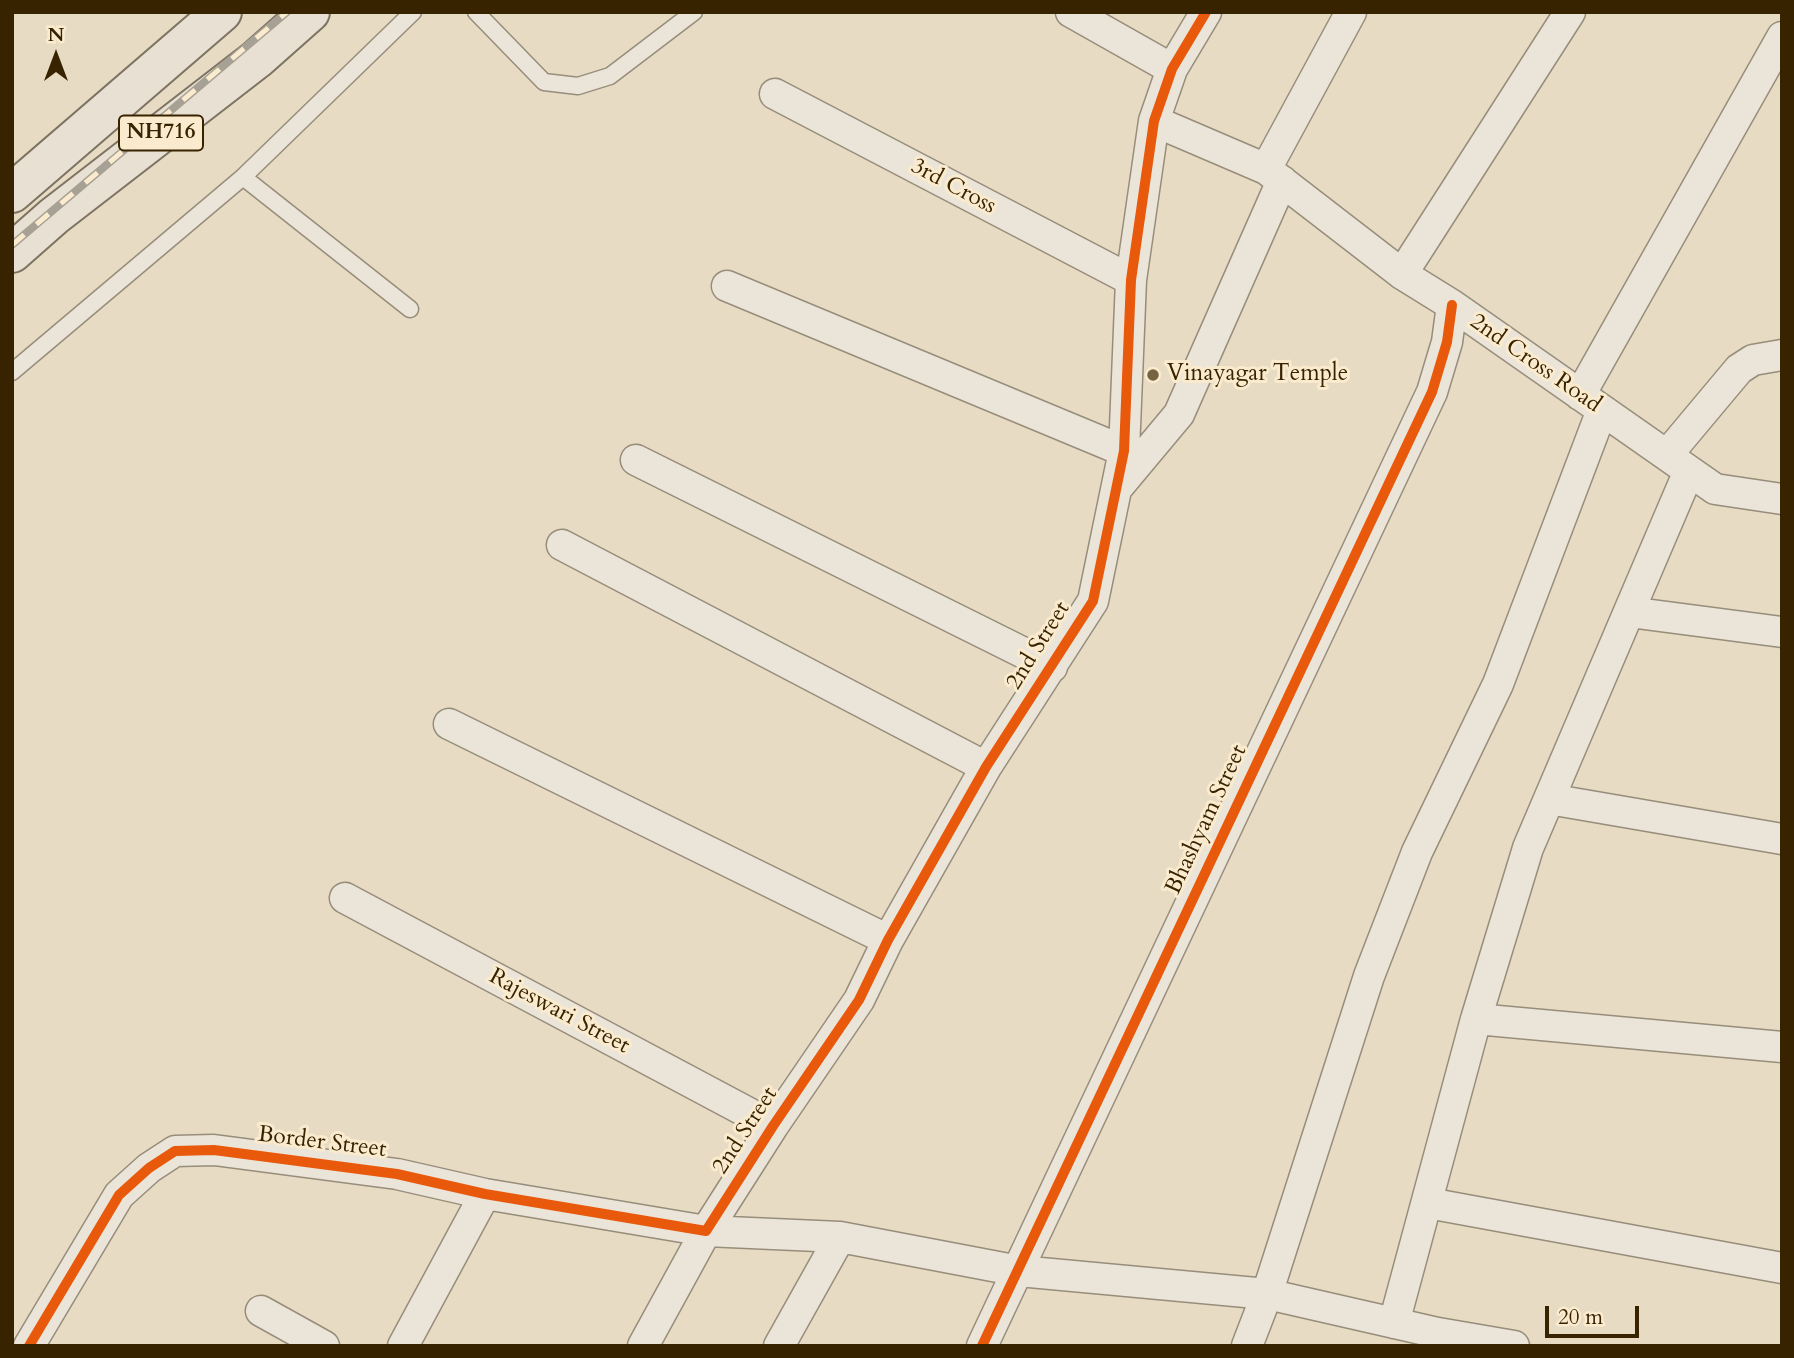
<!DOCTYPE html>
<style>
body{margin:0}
#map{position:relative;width:1794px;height:1358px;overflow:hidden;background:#e8dbc3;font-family:Cardo,serif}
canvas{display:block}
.frame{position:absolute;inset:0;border:14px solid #382300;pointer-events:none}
.north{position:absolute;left:21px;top:21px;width:70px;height:70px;-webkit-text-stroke:5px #faebce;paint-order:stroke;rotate:0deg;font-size:19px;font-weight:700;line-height:28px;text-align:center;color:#382300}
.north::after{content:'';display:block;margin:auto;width:24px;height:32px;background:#382300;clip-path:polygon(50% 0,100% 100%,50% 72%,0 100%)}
.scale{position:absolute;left:1545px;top:1306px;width:94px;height:32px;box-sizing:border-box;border:4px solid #382300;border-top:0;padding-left:9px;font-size:21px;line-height:24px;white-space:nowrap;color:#382300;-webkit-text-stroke:5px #faebce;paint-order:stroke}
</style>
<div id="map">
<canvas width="1794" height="1358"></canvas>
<div class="frame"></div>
<div class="north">N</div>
<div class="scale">20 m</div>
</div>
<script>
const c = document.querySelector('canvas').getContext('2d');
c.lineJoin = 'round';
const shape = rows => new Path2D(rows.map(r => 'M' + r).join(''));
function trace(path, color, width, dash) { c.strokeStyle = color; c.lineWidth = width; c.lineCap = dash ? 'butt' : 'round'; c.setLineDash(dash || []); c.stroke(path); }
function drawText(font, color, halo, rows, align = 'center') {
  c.font = font + ' Cardo,serif'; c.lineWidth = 6; c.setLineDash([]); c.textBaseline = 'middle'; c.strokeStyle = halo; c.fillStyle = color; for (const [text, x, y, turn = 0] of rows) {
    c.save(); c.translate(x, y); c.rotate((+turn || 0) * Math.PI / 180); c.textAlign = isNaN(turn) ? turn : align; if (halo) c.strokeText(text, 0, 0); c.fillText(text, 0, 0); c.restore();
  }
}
const service = shape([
 [476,12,544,82,578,86,610,76,694,12],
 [243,177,410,309],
 [12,372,243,177,413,12]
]);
const minor = shape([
 [1071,12,1172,69],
 [775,94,1131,280],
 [1154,121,1266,169,1402,274,1452,305,1715,489,1782,499],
 [1266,169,1351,12],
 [1402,274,1570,12],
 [727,286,1124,451],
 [1580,395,1782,37],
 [1667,455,1739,369,1753,360,1782,355],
 [636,460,1052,667],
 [1118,487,1179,414,1282,181],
 [562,545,986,767],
 [1629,612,1782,632],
 [449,724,888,940],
 [1549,799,1782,839],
 [345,898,773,1126],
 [1476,1019,1528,848,1689,471],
 [1428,1203,1782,1268],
 [261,1311,324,1346],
 [1394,1323,1476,1019,1782,1047],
 [29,1346,119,1195,149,1168,175,1151,214,1150,397,1174,485,1194,706,1231,773,1126,859,1000,888,940,986,767,1093,601,1124,451,1131,280,1154,121,1172,69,1206,12],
 [403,1346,485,1194],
 [643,1346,706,1231,840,1237,1019,1271,1267,1294,1438,1333,1514,1346],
 [779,1346,840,1237],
 [982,1346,1432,392,1447,342,1452,305],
 [1247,1346,1267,1294,1369,976,1417,852,1498,684,1602,410]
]);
const trunk = shape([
 [12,193,222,12],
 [12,253,54,216,257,59,310,12]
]);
trace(service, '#978d7b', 19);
trace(minor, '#978d7b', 33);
trace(trunk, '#7d7362', 42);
trace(service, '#ebe4d8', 16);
trace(minor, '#ebe4d8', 30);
trace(trunk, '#e8e0d2', 38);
const rail = shape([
 [12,245,287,12]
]);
trace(rail, '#a7a094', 8);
trace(rail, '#faebce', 5, [16]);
trace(shape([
 [29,1346,119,1195,149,1168,175,1151,214,1150,397,1174,485,1194,706,1231,773,1126,859,1000,888,940,986,767,1093,601,1124,451,1131,280,1154,121,1172,69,1206,12],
 [982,1346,1432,392,1447,342,1452,305]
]), '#e8590c', 10);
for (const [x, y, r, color] of [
 [1153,375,7,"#766344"]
]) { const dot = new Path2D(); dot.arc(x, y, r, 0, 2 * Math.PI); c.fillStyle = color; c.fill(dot); trace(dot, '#faebce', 2.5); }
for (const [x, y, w] of [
 [161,133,84]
]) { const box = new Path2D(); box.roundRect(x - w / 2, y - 17.5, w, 35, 5); c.fillStyle = '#faebce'; c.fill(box); trace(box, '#382300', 2); }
drawText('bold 21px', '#382300', null, [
 ["NH716",161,133]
]);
drawText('23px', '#382300', '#faebce', [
 ["3rd Cross",953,187,28],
 ["2nd Cross Road",1535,364,35],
 ["2nd Street",1039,646,-58],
 ["Bhashyam Street",1207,820,-65],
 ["Rajeswari Street",559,1012,28],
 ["2nd Street",746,1131,-57],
 ["Border Street",322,1143,7]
]);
drawText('23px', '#382300', '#faebce', [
 ["Vinayagar Temple",1167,375]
], 'left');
</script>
